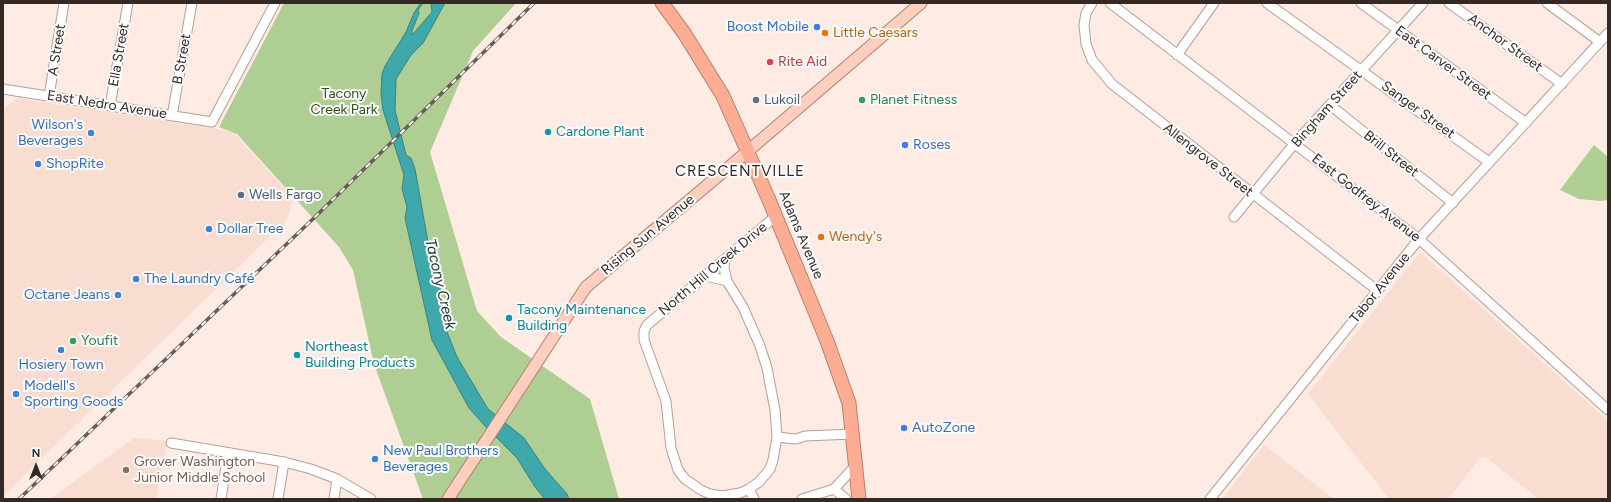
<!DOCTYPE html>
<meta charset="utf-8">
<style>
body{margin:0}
#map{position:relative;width:1611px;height:502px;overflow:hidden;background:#fdebe4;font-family:Figtree,sans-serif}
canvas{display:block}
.frame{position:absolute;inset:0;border:4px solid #342925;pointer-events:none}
.north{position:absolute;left:16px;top:446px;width:40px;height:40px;-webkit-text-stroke:3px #fcfcfc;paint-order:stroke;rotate:0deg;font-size:11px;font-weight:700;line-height:16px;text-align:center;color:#342925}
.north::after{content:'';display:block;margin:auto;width:14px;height:18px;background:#342925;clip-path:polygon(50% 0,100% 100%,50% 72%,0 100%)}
</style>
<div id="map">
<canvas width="1611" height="502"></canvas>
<div class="frame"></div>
<div class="north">N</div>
</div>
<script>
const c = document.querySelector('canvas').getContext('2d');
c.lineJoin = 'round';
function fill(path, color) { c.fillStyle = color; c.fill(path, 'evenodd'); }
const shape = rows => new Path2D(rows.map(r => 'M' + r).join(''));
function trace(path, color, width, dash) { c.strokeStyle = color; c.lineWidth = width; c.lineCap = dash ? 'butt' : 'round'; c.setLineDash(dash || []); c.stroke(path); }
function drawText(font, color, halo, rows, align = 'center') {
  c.font = font + ' Figtree,sans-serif'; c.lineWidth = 4; c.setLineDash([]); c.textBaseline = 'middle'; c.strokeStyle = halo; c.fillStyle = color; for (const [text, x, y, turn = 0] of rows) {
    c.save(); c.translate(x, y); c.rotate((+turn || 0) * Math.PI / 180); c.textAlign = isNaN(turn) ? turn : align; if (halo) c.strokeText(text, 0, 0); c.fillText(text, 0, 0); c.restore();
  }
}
fill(shape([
 [17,98,217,129,234,133,287,191,284,194,292,201,288,219,3,496,3,109],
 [1420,252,1608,421,1608,499,1539,499,1485,457,1480,458,1448,499,1389,499,1308,394],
 [134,438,167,441,156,499,50,499],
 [1264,445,1334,499,1222,499]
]), '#faddd1');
fill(shape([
 [284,3,516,3,473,51,430,152,477,311,501,337,590,399,619,499,423,499,374,364,353,270,339,247,237,134,219,127],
 [1594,145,1608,157,1608,200,1600,201,1579,199,1560,190]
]), '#aece93');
const water = shape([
 [421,3,423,3,418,10,419,13,412,31,412,35,432,12,431,3,445,3,423,43,411,55,396,79,395,110,406,155,411,158,415,169,428,242,440,289,447,332,457,357,488,409,524,438,545,469,567,494,569,499,545,499,535,487,517,458,485,426,469,408,432,340,405,218,407,207,402,189,404,175,383,110,381,94,382,74,385,66,406,32,414,13,421,3]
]);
fill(water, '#3ea8ab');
trace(water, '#3b8283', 1);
const minor = shape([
 [1092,3,1086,13,1084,25,1086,44,1092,60,1112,84,1378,291],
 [1110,3,1419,239,1608,410],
 [1267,3,1489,162],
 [1361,3,1526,123],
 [1449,3,1562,84],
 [1547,3,1600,42],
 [1177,55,1214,3],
 [3,89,212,122,275,3],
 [49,96,64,3],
 [1330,105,1453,203],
 [110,106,128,3],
 [172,116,192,3],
 [1234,217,1295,143,1423,3],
 [725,259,724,268,727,281,743,307,760,346,767,368,775,410,777,437,773,460,770,469,759,482,749,489,740,493,722,496,710,494,701,490,685,479,678,470,671,448,666,401,644,340,644,331,647,325,776,216],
 [706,276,727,281],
 [777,437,796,439,805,436,853,434],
 [171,443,284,462,311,469,337,479,371,499],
 [749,489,754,499],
 [221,499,228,453],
 [278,499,284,462],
 [334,499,337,479],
 [802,499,834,489],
 [846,499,834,489,856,465],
 [1210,499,1419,239,1608,33]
]);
const major = shape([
 [448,499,586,287,748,151,921,3]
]);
const highway = shape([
 [662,3,684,33,723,96,769,200,827,341,849,403,859,499]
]);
trace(minor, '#b99e94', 11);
trace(major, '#b77f6d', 13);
trace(highway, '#b77f6d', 15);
trace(minor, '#fff', 9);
trace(major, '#fecebf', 11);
trace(highway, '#fdad94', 13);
const rail = shape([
 [19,499,315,217,534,3]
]);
trace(rail, '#6a5d58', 3.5);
trace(rail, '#fcfcfc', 2, [6]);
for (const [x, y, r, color] of [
 [817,27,4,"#3f7fe0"],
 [825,33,4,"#e8710a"],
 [770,62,4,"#e0444e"],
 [756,100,4,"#5c6f8a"],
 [862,100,4,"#2e9e5b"],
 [548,132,4,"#0f9aa8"],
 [91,133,4,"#3f7fe0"],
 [905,145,4,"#3f7fe0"],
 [38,164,4,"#3f7fe0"],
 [241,195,4,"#5c6f8a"],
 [209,229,4,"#3f7fe0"],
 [821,237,4,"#e8710a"],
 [136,279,4,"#3f7fe0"],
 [118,295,4,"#3f7fe0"],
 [509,318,4,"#0f9aa8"],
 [73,341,4,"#2e9e5b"],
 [61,350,4,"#3f7fe0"],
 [297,355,4,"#0f9aa8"],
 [16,394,4,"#3f7fe0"],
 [904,428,4,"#3f7fe0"],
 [375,459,4,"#3f7fe0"],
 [126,470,4,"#8d6e63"]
]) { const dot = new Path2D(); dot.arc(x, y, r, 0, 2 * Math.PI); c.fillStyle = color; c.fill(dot); trace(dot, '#fcfcfc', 1.5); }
drawText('14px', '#366cbe', '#fcfcfc', [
 ["Boost Mobile",809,27,"right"],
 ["Wilson's",83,125,"right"],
 ["Beverages",83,141,"right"],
 ["Roses",913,145],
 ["ShopRite",46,164],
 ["Dollar Tree",217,229],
 ["The Laundry Café",144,279],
 ["Octane Jeans",110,295,"right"],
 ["Hosiery Town",61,365,"center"],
 ["Modell's",24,386],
 ["Sporting Goods",24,402],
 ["AutoZone",912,428],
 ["New Paul Brothers",383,451],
 ["Beverages",383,467]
], 'left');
drawText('14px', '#c56008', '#fcfcfc', [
 ["Little Caesars",833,33],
 ["Wendy's",829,237]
], 'left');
drawText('14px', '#342925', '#fcfcfc', [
 ["Anchor Street",1505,43,36],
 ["A Street",57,50,-81],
 ["Ella Street",119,55,-80],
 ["B Street",182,59,-80],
 ["East Carver Street",1443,63,36],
 ["East Nedro Avenue",107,105,9],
 ["Bingham Street",1327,109,-48],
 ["Sanger Street",1418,110,36],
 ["Brill Street",1391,154,38],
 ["Allengrove Street",1208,160,38],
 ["East Godfrey Avenue",1366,198,38],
 ["Rising Sun Avenue",648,235,-40],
 ["Adams Avenue",801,235,67],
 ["North Hill Creek Drive",713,269,-40],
 ["Tabor Avenue",1380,288,-51]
]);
drawText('14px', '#be3a42', '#fcfcfc', [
 ["Rite Aid",778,62]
], 'left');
drawText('14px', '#324e15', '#fcfcfc', [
 ["Tacony",344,94],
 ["Creek Park",344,110]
]);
drawText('14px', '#4e5e75', '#fcfcfc', [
 ["Lukoil",764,100],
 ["Wells Fargo",249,195]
], 'left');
drawText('14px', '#27864d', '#fcfcfc', [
 ["Planet Fitness",870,100],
 ["Youfit",81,341]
], 'left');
drawText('14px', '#0d838f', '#fcfcfc', [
 ["Cardone Plant",556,132],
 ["Tacony Maintenance",517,310],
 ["Building",517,326],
 ["Northeast",305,347],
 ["Building Products",305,363]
], 'left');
drawText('14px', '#785e54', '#fcfcfc', [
 ["Grover Washington",134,462],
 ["Junior Middle School",134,478]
], 'left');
c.letterSpacing = '1px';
drawText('15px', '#342925', '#fcfcfc', [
 ["CRESCENTVILLE",740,172]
]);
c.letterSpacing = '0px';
drawText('italic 15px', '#183030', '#fcfcfc', [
 ["Tacony Creek",440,284,77]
]);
</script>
